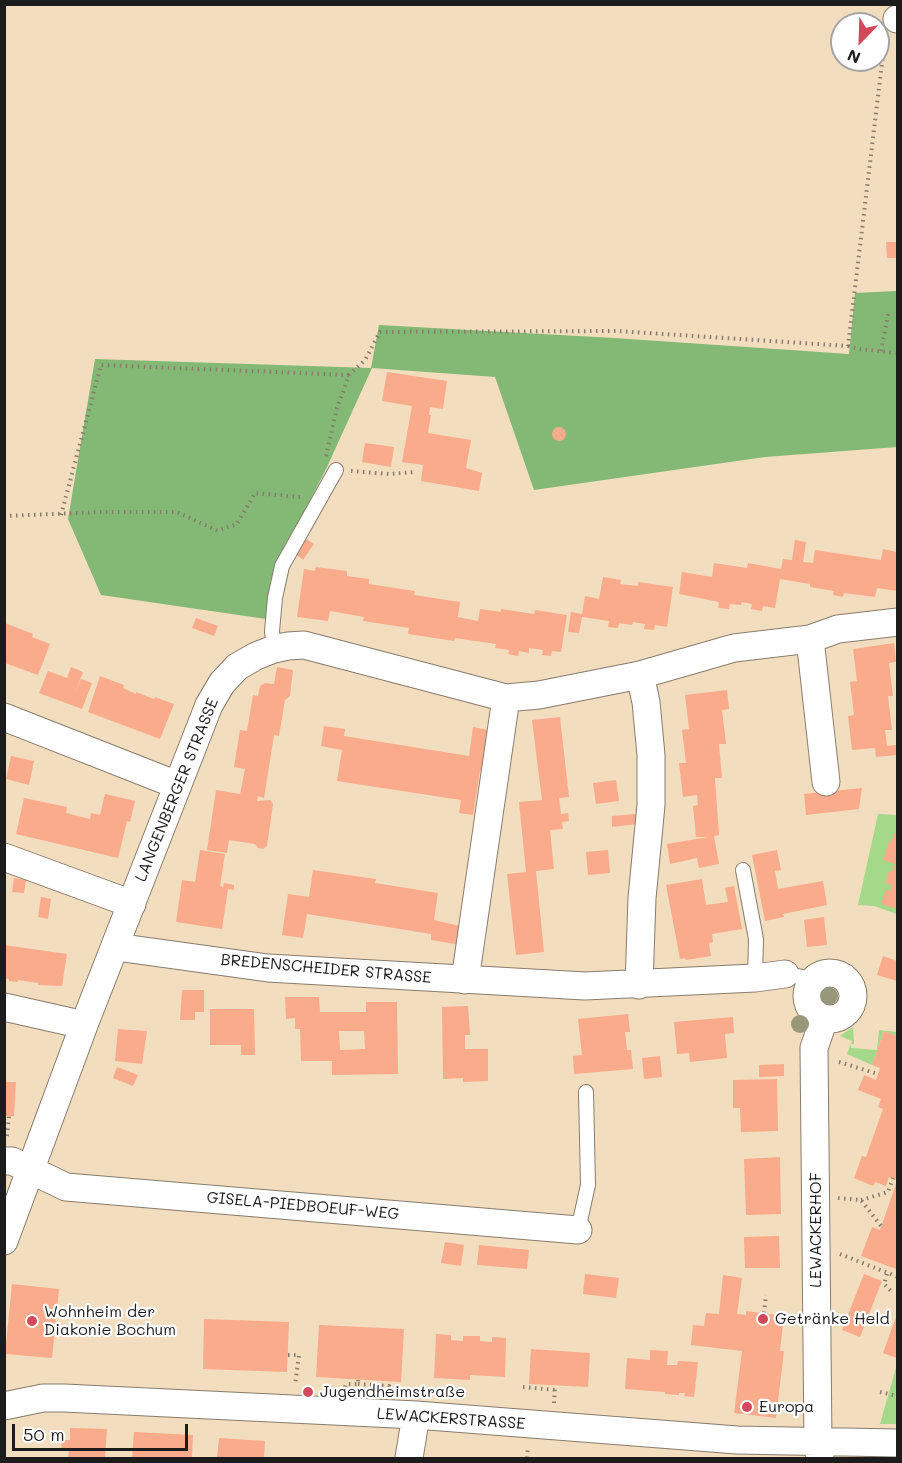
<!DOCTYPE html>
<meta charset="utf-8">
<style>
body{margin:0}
#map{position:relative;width:902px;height:1463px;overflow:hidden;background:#f2ddbe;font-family:Mali,sans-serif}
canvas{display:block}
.frame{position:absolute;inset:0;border:6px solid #1c1c1c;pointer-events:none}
.north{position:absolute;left:830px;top:12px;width:60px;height:60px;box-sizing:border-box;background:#fff;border:2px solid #a4a4a4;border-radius:50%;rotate:203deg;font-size:16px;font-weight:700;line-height:24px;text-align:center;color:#1c1c1c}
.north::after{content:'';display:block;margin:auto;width:21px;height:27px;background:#d1495b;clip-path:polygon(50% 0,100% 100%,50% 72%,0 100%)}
.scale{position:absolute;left:12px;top:1424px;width:176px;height:27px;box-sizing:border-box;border:3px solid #1c1c1c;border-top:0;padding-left:8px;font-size:18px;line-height:21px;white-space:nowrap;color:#1c1c1c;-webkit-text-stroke:4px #fff;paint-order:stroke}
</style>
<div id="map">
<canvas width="902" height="1463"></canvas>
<div class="frame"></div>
<div class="north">N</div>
<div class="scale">50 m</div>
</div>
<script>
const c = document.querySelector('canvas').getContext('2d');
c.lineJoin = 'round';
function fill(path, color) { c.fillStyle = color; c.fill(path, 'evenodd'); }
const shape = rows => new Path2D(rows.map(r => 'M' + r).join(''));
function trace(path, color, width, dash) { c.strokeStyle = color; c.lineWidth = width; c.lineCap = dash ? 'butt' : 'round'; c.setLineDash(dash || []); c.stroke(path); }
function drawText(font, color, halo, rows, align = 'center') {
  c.font = font + ' Mali,sans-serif'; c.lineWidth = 4.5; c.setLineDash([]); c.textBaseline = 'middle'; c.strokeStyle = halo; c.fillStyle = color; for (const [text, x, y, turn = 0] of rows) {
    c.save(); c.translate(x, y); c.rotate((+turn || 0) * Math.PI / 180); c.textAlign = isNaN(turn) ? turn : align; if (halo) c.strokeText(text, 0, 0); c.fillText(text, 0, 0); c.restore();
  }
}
fill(shape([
 [878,814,897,815,897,914,874,906,858,905],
 [853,1027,854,1044,851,1044,851,1048,877,1050,879,1030,897,1032,897,1036,884,1031,872,1065,847,1054,852,1041,840,1036],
 [897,1364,897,1424,880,1424]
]), '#a4d989');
fill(shape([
 [897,291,897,447,765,457,534,490,495,377,372,368,327,467,275,569,266,619,101,595,68,519,95,359,371,368,379,325,614,338,849,354,855,293]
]), '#83b975');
fill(shape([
 [886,242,897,242,897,258,887,258],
 [387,372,447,381,443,409,430,407,429,415,431,415,428,433,471,440,466,468,482,473,479,491,421,481,423,465,402,462,412,406,382,401],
 '552 434a7 7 0 1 1 14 0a7 7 0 1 1-14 0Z',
 [365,443,394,447,391,467,362,462],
 [306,539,314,544,303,560,295,554],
 [795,540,806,542,803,562,813,563,815,550,881,560,883,549,897,552,897,591,877,588,875,597,844,593,843,597,833,595,834,591,810,587,810,584,780,579,775,608,763,606,762,611,751,609,752,604,742,602,741,605,730,604,729,609,718,608,719,602,679,594,682,572,712,577,714,563,747,568,748,563,781,569,783,559,792,560],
 [316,567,347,571,347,576,369,579,369,584,415,591,414,595,460,602,458,617,478,621,480,609,501,612,501,609,534,614,535,610,567,615,561,652,552,651,551,656,542,655,543,650,529,648,529,653,519,651,518,656,508,654,509,650,495,648,496,644,455,638,454,641,408,634,409,628,363,621,364,617,330,611,328,621,297,617,304,569,315,571],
 [603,577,621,580,620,584,638,586,638,582,673,587,667,627,655,625,654,630,644,629,645,624,633,622,632,625,619,623,618,628,608,627,609,621,582,617,579,633,568,632,571,612,582,614,585,596,599,599],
 [196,618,218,626,214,636,192,628],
 [5,623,33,634,32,637,50,644,38,675,5,663],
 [894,643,896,662,889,663,893,696,888,696,892,730,885,730,887,746,896,745,897,755,876,757,875,748,852,750,848,716,854,715,850,682,857,681,853,649],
 [71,667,83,672,75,693,81,679,92,683,82,709,39,693,48,671,67,678],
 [277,667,293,670,290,696,285,700,279,736,274,735,264,798,258,796,257,801,270,800,273,804,267,846,263,849,258,848,255,844,229,840,227,853,207,850,216,790,240,794,245,769,234,767,240,730,247,731,253,695,258,696,260,686,265,683,274,684],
 [100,676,124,685,123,688,136,694,136,692,154,699,155,697,174,704,160,739,88,712],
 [727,690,729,709,722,710,726,744,719,744,722,778,715,778,719,835,714,836,719,864,699,868,697,858,670,864,667,844,708,837,696,837,693,806,698,805,697,795,683,797,679,763,686,763,682,730,689,729,685,695],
 [560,717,569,797,559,798,561,814,568,813,569,821,562,822,563,829,550,830,554,869,536,871,544,952,516,955,507,874,526,872,519,802,542,800,532,720],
 [324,726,345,729,344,736,469,756,473,727,494,731,488,772,480,771,473,815,459,813,461,800,337,781,342,750,321,746],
 [11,756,34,761,29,785,6,779],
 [616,780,619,801,596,804,593,783],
 [862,788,859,809,806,815,804,794],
 [105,794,135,801,130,822,127,821,118,858,16,834,24,798,67,807,66,813,90,819,91,813,100,815],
 [636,814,637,824,612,827,612,816],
 [895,832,897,833,897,909,881,904,886,890,890,891,892,885,885,883,889,871,892,872,895,864,883,860,889,841,891,842],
 [200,850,225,854,220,886,223,887,224,883,234,885,234,890,228,889,222,929,176,922,182,880,195,882],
 [608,850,610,873,588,875,586,852],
 [777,850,781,870,775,871,778,889,823,881,827,905,783,914,784,917,765,921,752,855],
 [313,870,376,879,375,883,438,893,434,920,464,927,461,945,431,940,431,934,307,914,303,938,282,935,288,894,309,897],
 [14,878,26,880,24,893,12,892],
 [702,879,706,905,728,902,725,888,734,886,742,929,712,934,713,942,709,943,711,956,686,960,685,958,680,959,666,885],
 [41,897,51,899,48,919,38,917],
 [824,917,827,945,807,947,804,920],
 [4,945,67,954,62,986,38,985,38,983,18,980,18,982,9,981,9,979,4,978],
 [883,956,897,961,897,981,877,975],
 [182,990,204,990,204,1012,195,1012,195,1020,180,1020],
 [285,997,319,997,320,1012,366,1012,366,1002,397,1002,398,1074,332,1075,332,1061,301,1061,300,1029,295,1029,295,1018,286,1019],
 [339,1031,364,1031,365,1049,340,1050],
 [468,1006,470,1035,465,1035,465,1049,488,1049,488,1081,463,1082,463,1078,443,1079,442,1007],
 [210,1009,254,1009,255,1055,241,1055,241,1045,210,1045],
 [628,1014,630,1032,625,1032,627,1050,631,1050,633,1069,574,1074,573,1056,582,1055,578,1019],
 [733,1017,734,1033,725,1034,727,1058,690,1062,689,1053,677,1054,674,1022],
 [118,1029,147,1031,142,1064,115,1061],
 [884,1031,897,1036,897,1180,889,1177,886,1186,875,1182,873,1186,854,1178,862,1156,866,1157,883,1109,878,1107,881,1099,858,1090,864,1075,876,1080,880,1068,872,1065],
 [660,1056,662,1077,644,1079,642,1058],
 [784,1064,784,1076,759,1077,759,1065],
 [117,1067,138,1075,133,1086,113,1078],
 [777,1079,778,1131,741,1132,740,1108,733,1108,733,1080],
 [4,1082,16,1082,14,1116,4,1116],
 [780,1157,781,1214,746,1215,744,1159],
 [897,1181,897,1266,896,1269,861,1256,872,1227,880,1230],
 [779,1236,780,1268,745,1268,744,1237],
 [445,1242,464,1245,461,1266,441,1263],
 [479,1245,529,1250,527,1269,477,1265],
 [585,1274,619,1278,616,1298,583,1294],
 [864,1274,882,1281,860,1337,842,1330],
 [723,1275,742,1278,737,1314,746,1315,746,1311,784,1316,780,1351,784,1351,776,1418,734,1413,742,1351,691,1345,693,1325,704,1326,706,1313,719,1314],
 [12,1284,59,1289,52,1358,5,1354],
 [897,1314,897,1358,883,1353],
 [204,1319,289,1322,287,1372,203,1369],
 [319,1325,404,1329,401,1382,316,1377],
 [436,1334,451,1335,451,1340,463,1341,463,1336,480,1336,480,1341,492,1342,492,1337,506,1338,505,1377,470,1375,470,1380,434,1378],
 [531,1349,590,1353,588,1387,529,1384],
 [650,1350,668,1351,667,1365,677,1365,678,1361,698,1362,694,1397,684,1396,685,1393,679,1393,679,1395,665,1394,665,1392,625,1389,627,1358,650,1360],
 [70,1428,107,1429,105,1458,68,1458,69,1450,61,1450,62,1440,70,1440],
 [134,1432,193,1435,192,1458,132,1458],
 [219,1438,265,1441,264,1458,217,1458]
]), '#faab8b');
const service = shape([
 [274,649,272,631,275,598,282,566,336,470],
 [743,870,756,939,755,978],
 [785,974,813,979],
 [578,1230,588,1185,586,1092]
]);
const minor = shape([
 [897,19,898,19],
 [810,639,826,782],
 [4,717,177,785],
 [4,857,132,904],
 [116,947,268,968,585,986,755,978,785,974],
 '807 996a23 23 0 1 1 46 0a23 23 0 1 1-46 0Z',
 [465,980,506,698],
 [639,985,642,898,651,805,651,755,646,702,640,675],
 [4,1007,84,1025],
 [4,1161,12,1161,66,1187,578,1230],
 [4,1241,84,1025,209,705,222,683,237,667,256,656,274,649,288,646,304,645,506,698,539,695,640,675,734,648,810,639,838,629,898,622],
 [4,1406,43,1398,64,1398,416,1415,737,1440,898,1443],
 [409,1458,416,1415],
 [820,1458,818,1443,814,1048,824,1019]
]);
trace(service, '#877c6d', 16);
trace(minor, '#877c6d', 29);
trace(shape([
 [848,346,858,349,898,353],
 [881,351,889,310],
 [326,456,337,408,349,375,365,360,380,332,617,331,848,346,885,38],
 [351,471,389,474,415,472],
 [61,515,101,365,349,375],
 [4,516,102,512,177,512,218,531,237,524,255,493,301,497],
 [839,1062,878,1074],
 [7,1136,9,1116],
 [838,1198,861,1200,881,1226],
 [861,1200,888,1192,893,1178],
 [840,1254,898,1277],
 [887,1274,884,1284,892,1292],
 [764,1313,766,1295],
 [288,1355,299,1355,295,1385],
 [358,1384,389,1386,389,1390],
 [345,1387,346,1384,358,1384,358,1380],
 [523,1387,555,1390],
 [880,1392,898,1396],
 [554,1403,555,1386],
 [527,1458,528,1447]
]), '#877c6d', 4, [1.5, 4.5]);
trace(service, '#fff', 14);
trace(minor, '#fff', 27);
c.fillStyle = '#97977a';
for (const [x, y] of [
 [829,996],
 [800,1024]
]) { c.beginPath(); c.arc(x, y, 9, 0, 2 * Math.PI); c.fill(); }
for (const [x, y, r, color] of [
 [763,1319,6,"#d1495b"],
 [32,1321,6,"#d1495b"],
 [308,1392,6,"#d1495b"],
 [747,1407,6,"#d1495b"]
]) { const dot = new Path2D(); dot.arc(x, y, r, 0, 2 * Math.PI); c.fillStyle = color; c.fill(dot); trace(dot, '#fff', 2); }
drawText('16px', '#1c1c1c', '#fff', [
 ["LANGENBERGER STRASSE",177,790,-68],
 ["BREDENSCHEIDER STRASSE",326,969,5],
 ["GISELA-PIEDBOEUF-WEG",303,1206,5],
 ["LEWACKERHOF",816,1230,-90],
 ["LEWACKERSTRASSE",451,1419,4]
]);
drawText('16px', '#1c1c1c', '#fff', [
 ["Wohnheim der",44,1312],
 ["Diakonie Bochum",44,1330],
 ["Getränke Held",775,1319],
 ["Jugendheimstraße",320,1392],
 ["Europa",759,1407]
], 'left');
</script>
